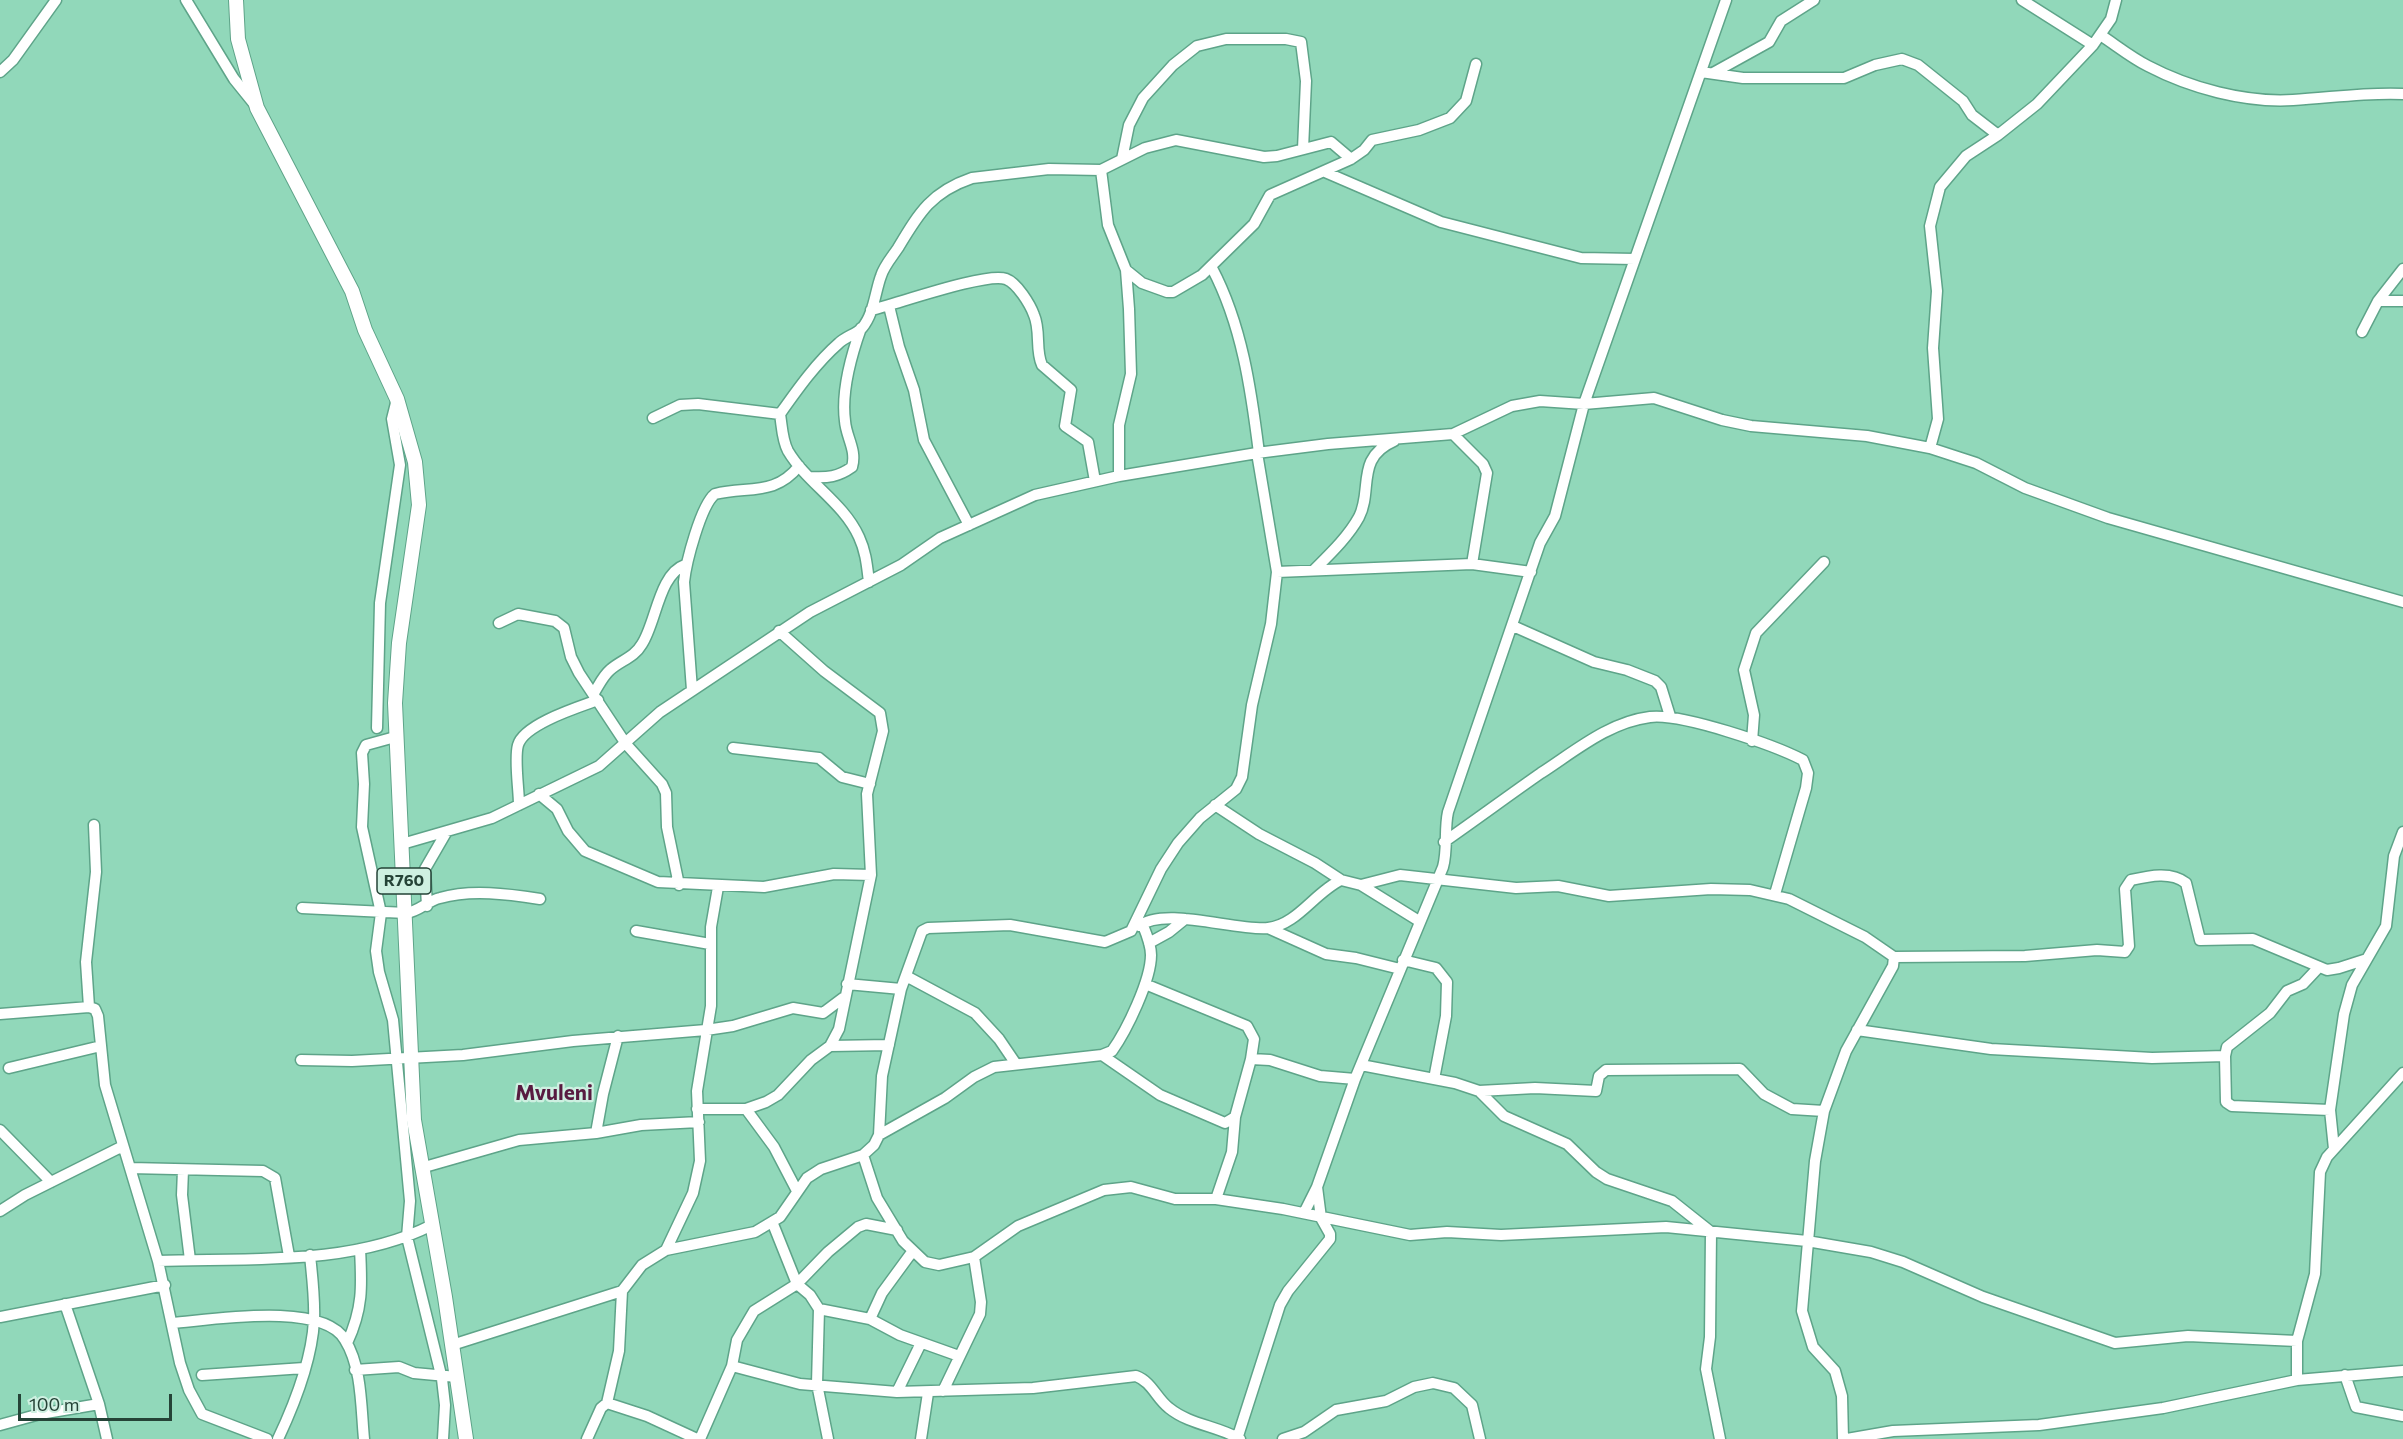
<!DOCTYPE html>
<html>
<head>
<meta charset="utf-8">
<style>
  body { margin:0 }
  #map { position:relative; width:2403px; height:1439px; overflow:hidden; background:#91d8ba; font-family:Commissioner,sans-serif }
  canvas { display:block }
  .scale { position:absolute; left:18px; top:1394px; width:154px; height:27px; box-sizing:border-box; border:3px solid #254337; border-top:0; padding-left:8px; font-size:18px; line-height:21px; white-space:nowrap; color:#254337; -webkit-text-stroke:4px #cef0e1; paint-order:stroke }
</style>
</head>
<body>
<div id="map">
<canvas width="2403" height="1439"></canvas>
<div class="scale">100 m</div>
</div>
<script>
const g = document.querySelector('canvas').getContext('2d');
g.lineJoin = 'round';
function stroke(path, color, width, dash) {
  g.strokeStyle = color;
  g.lineWidth = width;
  g.lineCap = dash ? 'butt' : 'round';
  g.setLineDash(dash || []);
  g.stroke(path);
}
function label(font, color, halo, rows, align = 'center') {
  g.font = font + ' Commissioner,sans-serif';
  g.lineWidth = 4.5;
  g.setLineDash([]);
  g.textBaseline = 'middle';
  g.strokeStyle = halo;
  g.fillStyle = color;
  for (const [text, x, y, turn = 0] of rows) {
    g.save();
    g.translate(x, y);
    g.rotate((+turn || 0) * Math.PI / 180);
    g.textAlign = isNaN(turn) ? turn : align;
    if (halo) g.strokeText(text, 0, 0);
    g.fillText(text, 0, 0);
    g.restore();
  }
}
const minor = new Path2D(`
  M186,0L234,79L255,105
  M2022,0L2093,45
  M2102,36C2117,46 2132,58 2148,66C2190,88 2245,103 2293,100C2330,98 2366,92 2403,94
  M0,72L13,60L56,0
  M1701,72L1743,78H1844L1875,65L1902,59L1918,65L1963,101L1972,115L1998,135
  M1713,73L1769,42L1781,21L1814,0
  M1122,159L1129,125L1143,98L1173,65L1197,46L1226,39H1286L1301,42L1306,81L1303,149
  M1101,170L1108,225L1126,270L1129,309L1131,374L1119,425V476
  M1325,172L1441,222L1581,258L1635,259
  M1212,268C1242,325 1251,389 1259,453
  M1126,270L1142,283L1167,292H1173L1202,275L1254,224L1270,195L1351,159L1364,150L1372,140L1419,130L1450,118L1466,101L1476,64
  M2378,301H2403
  M889,306L899,347L914,390L924,440L969,525
  M871,310C897,304 986,272 1006,279C1017,283 1030,304 1034,315C1041,331 1035,350 1042,365L1071,390L1065,426L1088,442L1095,481
  M2362,332L2378,301L2403,269
  M780,414C782,426 782,440 788,451C807,483 843,502 859,537C866,552 867,566 869,582
  M653,418L680,405L698,404L780,414C797,390 816,363 839,343C845,337 856,334 862,328C874,314 875,292 881,276C884,266 892,257 898,248C919,213 931,192 972,178L1049,169L1101,170L1145,148L1176,140L1264,157L1277,156L1331,142L1351,159
  M1453,434L1483,464L1487,473L1472,564
  M1930,448L1938,419L1933,348L1937,291L1930,226L1940,187L1966,156L1998,135L2037,104L2093,45L2111,19L2116,0
  M810,477C828,478 838,477 852,467C857,450 846,437 845,421C841,391 851,356 861,328
  M1314,570C1330,554 1348,537 1359,517C1373,490 1355,458 1394,441
  M1277,572L1472,564L1531,572
  M499,623L518,614L555,621L564,628L571,657L579,673L626,744L662,784L666,793L667,827L679,885
  M1513,626L1594,662L1627,670L1655,681L1661,687L1670,716
  M692,690L684,582C686,562 701,505 715,494C749,486 775,496 799,466
  M594,693C599,685 603,676 610,670C621,660 634,658 642,644C656,623 659,574 685,565
  M377,728L380,603L400,465L392,419L397,399
  M395,737L366,745L362,753L364,784L362,827L381,913L376,951L379,972L393,1020L410,1201L407,1237L442,1379L445,1405L443,1439
  M1752,741L1754,715L1744,670L1756,633L1824,562
  M733,748L819,758L842,777L870,784
  M539,794L557,809L568,831L585,851L658,882L764,887L834,874L871,875
  M519,805C519,789 514,759 518,745C524,724 579,707 598,700
  M1215,805L1259,834L1315,863L1341,880L1361,885L1400,875L1516,888L1558,886L1609,896L1711,889L1750,890L1789,899L1865,937L1894,957L1893,966L1846,1051L1824,1111L1815,1161L1802,1311L1813,1347L1835,1371L1842,1396L1843,1439
  M1444,842C1477,819 1508,796 1541,773C1575,751 1609,722 1650,717C1682,713 1774,745 1803,760L1808,773L1806,788L1775,894
  M402,844L492,818L599,766L660,712L810,612L901,565L940,538L1035,495L1119,476L1257,453L1328,444L1453,434L1512,406L1540,401L1584,404L1654,398L1722,420L1751,426L1867,436L1930,448L1976,463L2025,488L2108,518L2403,602
  M1361,885L1419,921
  M427,906L425,869L447,831
  M302,908L406,913C420,911 427,901 440,898C471,889 508,894 540,899
  M1139,926C1165,906 1235,931 1268,928C1297,925 1315,892 1341,880
  M1268,928L1326,954L1356,958L1400,969
  M636,931L710,944
  M1149,943L1169,932L1185,919
  M1894,957L2025,956L2097,950L2125,952L2129,946L2125,889L2131,880C2149,876 2171,871 2186,883L2200,940L2253,939L2327,970L2339,968L2367,959
  M1403,960L1436,968L1447,982L1446,1016L1434,1079
  M2319,967L2303,984L2287,991L2270,1013L2227,1047L2225,1056L2226,1102L2232,1106L2330,1110
  M906,976L975,1013L999,1039L1016,1064
  M847,984L901,989
  M1145,984L1247,1026L1254,1039L1251,1059
  M89,1007L86,962L96,872L94,825
  M0,1014L89,1007L95,1009L98,1016L105,1085L158,1261L180,1363L189,1390L202,1414L267,1439
  M1857,1030L1991,1049L2152,1058L2225,1056
  M830,1046L889,1045
  M1102,1055L1160,1095L1225,1123L1235,1117L1251,1059L1270,1060L1320,1076L1355,1079
  M301,1060L352,1061L463,1055L573,1041L706,1030L733,1026L793,1008L823,1013L843,998
  M1361,1065L1455,1083L1479,1091L1504,1116L1567,1144L1596,1172L1607,1179L1672,1201L1711,1232L1710,1337L1706,1369L1720,1439
  M9,1068L101,1046
  M1479,1091L1535,1088L1596,1091L1599,1076L1606,1070L1740,1069L1764,1094L1792,1109L1824,1111
  M697,1109H746L766,1102L778,1095L811,1060L830,1046L839,1029L871,875L867,794L883,731L880,713L824,671L779,631
  M746,1109L774,1147L797,1191
  M0,1130L51,1182
  M596,1133L603,1094L618,1036
  M879,1135L945,1098L974,1077L994,1067L1102,1055L1112,1051C1127,1030 1151,980 1151,955C1151,944 1146,933 1142,923
  M2334,1149L2330,1110L2344,1014L2352,985L2386,926L2394,856L2403,832
  M863,1155L877,1198L903,1241L925,1262L939,1265L974,1257L1018,1226L1104,1190L1131,1187L1175,1199H1216L1283,1209L1410,1235L1447,1232L1501,1235L1666,1227L1807,1241L1871,1252L1903,1262L1983,1297L2115,1343L2188,1336L2297,1341
  M130,1168L263,1171L275,1178L289,1256
  M421,1168L519,1140L596,1133L641,1125L699,1122
  M183,1170L182,1195L190,1260
  M1216,1199L1232,1152L1235,1117
  M0,1211L25,1195L123,1146
  M1304,1213L1317,1187L1355,1079L1443,867C1448,849 1444,830 1448,812L1540,543L1555,516L1584,404L1726,0
  M773,1224L797,1284L810,1295L819,1309L817,1384L828,1439
  M666,1250L693,1193L700,1161L697,1091L711,1006V927L718,887
  M158,1261C247,1258 352,1266 432,1225
  M65,1304L99,1404L107,1439
  M819,1309L870,1319L900,1335L959,1356
  M0,1317L165,1285
  M870,1319L882,1293L912,1252
  M172,1323C211,1320 323,1301 345,1340C362,1367 361,1408 364,1439
  M347,1343C363,1309 362,1286 360,1249
  M452,1345L622,1291L642,1265L666,1250L755,1232L780,1217L807,1178L821,1169L863,1155L874,1145L879,1135L882,1076L901,989L922,931L928,928L1010,925L1105,942L1131,931L1161,869L1178,843L1200,818L1236,789L1242,777L1252,705L1271,624L1277,572L1257,453
  M732,1366L800,1384L897,1392L1033,1388L1136,1376C1152,1382 1156,1398 1169,1408C1190,1425 1218,1426 1240,1439
  M355,1370L399,1367L414,1373L457,1377
  M202,1375L304,1368
  M2345,1375L2356,1407L2403,1416
  M2297,1380V1341L2315,1274L2320,1172L2327,1157L2403,1073
  M943,1391L980,1314L981,1302L974,1257
  M897,1392L921,1343
  M607,1403L619,1351L622,1291
  M0,1425L40,1414L99,1404
  M278,1439C295,1403 312,1360 314,1320C315,1298 312,1276 310,1255
  M587,1439L601,1408L607,1403L647,1416L697,1439
  M700,1439L732,1366L737,1340L754,1311L797,1284L828,1252L858,1227L866,1224L897,1230
  M921,1439L928,1393
  M1237,1439L1280,1305L1288,1291L1330,1239V1234L1321,1218L1317,1187
  M1283,1439L1304,1432L1336,1410L1386,1401L1414,1387L1433,1383L1454,1388L1472,1405L1480,1439
  M1847,1439L1893,1431L2039,1425L2163,1408L2297,1380L2403,1371`);
const major = new Path2D(`
  M236,0L238,39L257,108L352,291L365,330L397,399L415,462L419,505L399,643L395,703L414,1120L445,1297L466,1439`);
stroke(minor, '#5ea489', 13);
stroke(major, '#5ea489', 16);
stroke(minor, '#fff', 10);
stroke(major, '#fff', 14);
for (const [x, y, w] of [
  [404,881,54]
]) {
  const box = new Path2D();
  box.roundRect(x - w / 2, y - 13, w, 26, 4.5);
  g.fillStyle = '#cef0e1';
  g.fill(box);
  stroke(box, '#254337', 1.5);
}
label('bold 16px', '#254337', null, [
  ["R760",404,881]
]);
label('bold 21px', '#581b40', '#cef0e1', [
  ["Mvuleni",554,1093]
]);
</script>
</body>
</html>
